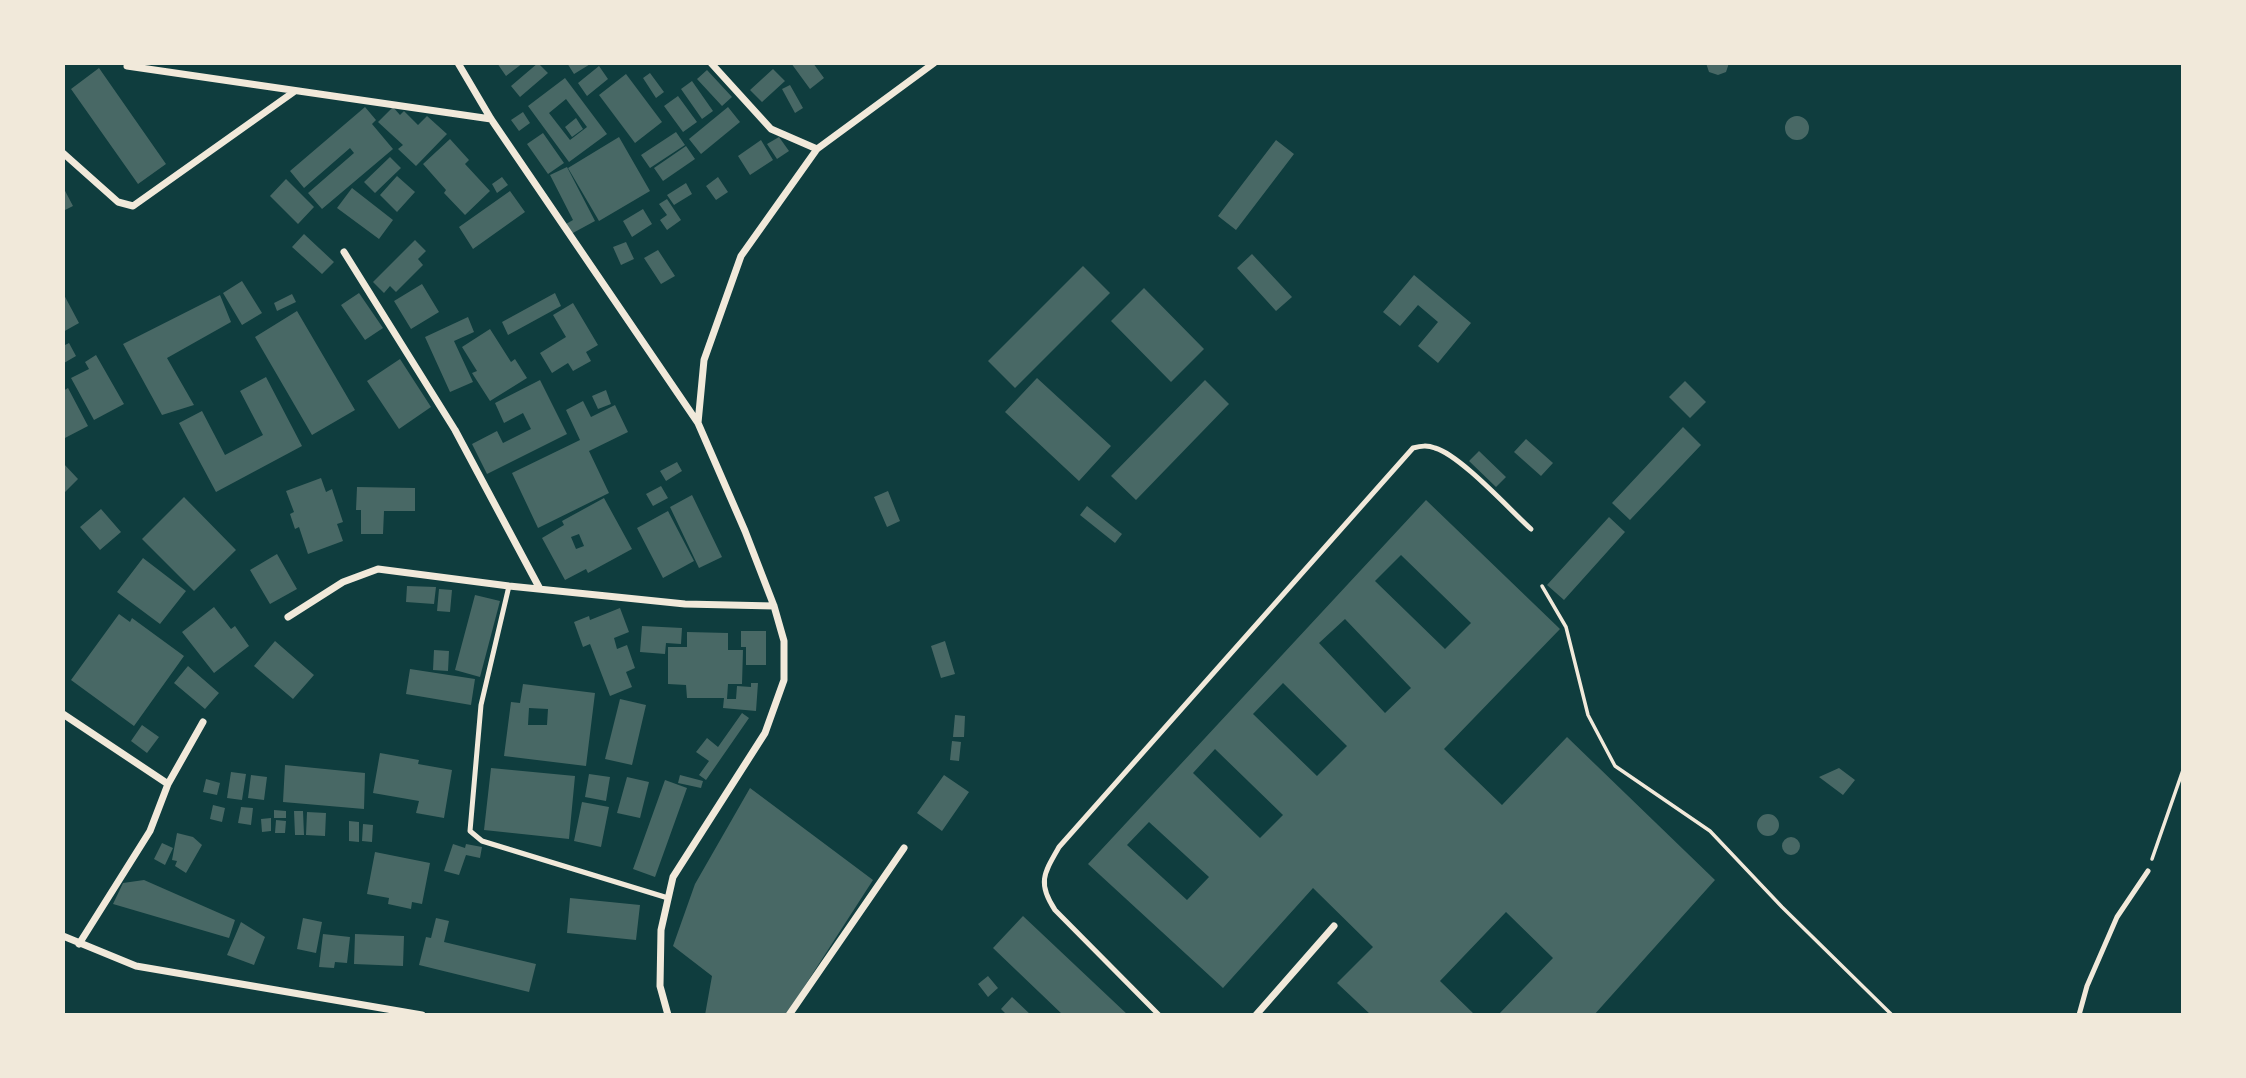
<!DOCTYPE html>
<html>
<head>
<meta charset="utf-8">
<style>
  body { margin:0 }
  #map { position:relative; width:2246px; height:1078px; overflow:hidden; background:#0f3d3e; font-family:Barlow,sans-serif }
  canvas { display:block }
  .frame { position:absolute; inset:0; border:65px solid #f1e9da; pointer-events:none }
</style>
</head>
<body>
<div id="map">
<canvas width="2246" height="1078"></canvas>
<div class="frame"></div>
</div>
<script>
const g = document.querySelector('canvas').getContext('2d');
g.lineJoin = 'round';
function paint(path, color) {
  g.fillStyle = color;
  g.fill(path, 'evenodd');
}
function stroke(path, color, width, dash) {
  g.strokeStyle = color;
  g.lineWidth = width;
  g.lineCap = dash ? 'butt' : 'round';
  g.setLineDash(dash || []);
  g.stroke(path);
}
paint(new Path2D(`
  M497,63H523L506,76Z
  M538,63L548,73L520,97L511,86Z
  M567,63H592L574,74Z
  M791,63H813L824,78L810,89Z
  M1706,63H1729L1726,72L1718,75L1709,72Z
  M599,66L608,79L587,96L578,83Z
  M99,68L166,164L138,184L71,89Z
  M773,69L785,81L762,102L750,90Z
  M707,70L732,97L722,106L697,79Z
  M650,73L664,92L656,98L643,78Z
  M626,74L662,122L635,143L599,95Z
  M565,78L607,134L569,162L528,106ZM566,99L587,127L570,140L549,113Z
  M692,81L713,111L702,119L681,89Z
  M790,85L803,108L795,113L782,89Z
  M678,96L697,122L683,132L664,106Z
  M365,107L376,120L372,124L393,149L322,209L308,193L354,153L350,148L304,188L290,171Z
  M393,107L400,115L404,111L418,125L427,116L447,134L416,166L398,149L403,145L378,122Z
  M728,107L740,122L701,154L689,139Z
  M523,112L530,123L519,131L511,120Z
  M1785 128a12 12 0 1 1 24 0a12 12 0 1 1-24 0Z
  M576,118L583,129L572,137L565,127Z
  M676,132L685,145L650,168L641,155Z
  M543,133L564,163L548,174L527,144Z
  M619,137L650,191L599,221L568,168Z
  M779,137L789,151L777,159L767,144Z
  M450,139L469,160L465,164L490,191L465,215L444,193L446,190L423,164Z
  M761,140L773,160L750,175L738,156Z
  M1276,140L1294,154L1236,230L1218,216Z
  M686,146L695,159L663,181L654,168Z
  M390,157L401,168L375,193L364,182Z
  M567,167L595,221L571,234L566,224L573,220L550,175Z
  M397,176L415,192L397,212L380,195Z
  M502,177L508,185L497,193L492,184Z
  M718,177L728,192L716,200L706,186Z
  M286,179L314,207L298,224L270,196Z
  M686,183L692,194L674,205L667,195Z
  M63,187L73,206L63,211Z
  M352,188L393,220L379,239L337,208Z
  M510,191L525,212L473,249L459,227Z
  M667,199L681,220L667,230L660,220L667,215L659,204Z
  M643,209L652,224L632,237L623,221Z
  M304,234L334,262L322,274L292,247Z
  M415,240L426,251L418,259L423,265L396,292L390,286L384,293L373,282Z
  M626,242L634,259L621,265L613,247Z
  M658,250L675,276L661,284L644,258Z
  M1252,254L1292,297L1276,311L1237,268Z
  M1083,266L1110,293L1015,388L988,361Z
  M1414,275L1471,323L1438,363L1418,346L1438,322L1418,305L1400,326L1383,312Z
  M242,281L262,313L242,325L223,293Z
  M422,284L439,312L411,329L394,301Z
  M1144,288L1204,349L1171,382L1111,321Z
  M63,293L79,323L63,332Z
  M359,293L383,328L365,340L341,305Z
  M555,293L561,306L508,335L502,322Z
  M292,294L296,302L277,311L274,303Z
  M220,295L231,322L167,358L194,405L162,415L123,344Z
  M573,303L598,345L586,352L591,361L573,371L568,363L552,373L540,353L566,337L553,315Z
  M297,311L355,410L312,435L255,337Z
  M468,317L474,332L454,341L473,382L450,392L425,337Z
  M490,329L511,362L515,359L527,378L490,401L472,373L477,371L462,347Z
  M69,343L76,356L64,363L63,346Z
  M96,355L124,404L94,420L71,378L89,369L85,362Z
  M400,359L431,407L399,429L367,381Z
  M266,377L302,446L216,492L179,423L202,411L225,455L263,435L240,391Z
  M1037,378L1111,446L1079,481L1005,412Z
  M540,380L567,434L487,474L472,444L497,431L503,443L531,429L523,413L504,423L495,403Z
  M1205,380L1229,404L1136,500L1111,476Z
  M1685,381L1706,402L1690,418L1669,397Z
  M68,388L88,426L63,439V391Z
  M606,390L611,404L598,409L592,396Z
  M583,401L591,417L615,405L628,432L589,451L609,493L538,528L512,473L580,440L566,410Z
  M1683,427L1701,445L1630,520L1612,503Z
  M1526,439L1553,463L1541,476L1514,452Z
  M1479,451L1506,477L1496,487L1469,461Z
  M677,462L682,471L666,481L660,471Z
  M63,463L78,479L63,494Z
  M321,478L326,492L332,489L343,522L337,524L343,541L308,554L299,527L295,529L290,514L294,512L286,491Z
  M661,486L668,498L653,506L646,494Z
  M357,487L415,488V511H384L383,534H361V510H356Z
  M888,491L900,521L887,527L874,497Z
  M692,495L722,557L699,568L670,507Z
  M184,497L236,550L194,591L142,539Z
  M604,498L632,549L588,573L586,569L565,580L542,538L564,525L562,521ZM579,534L584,546L576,549L571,537Z
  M1426,500L1560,629L1444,749L1502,805L1567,737L1715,880L1594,1015H1498L1553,958L1506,912L1440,981L1475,1015H1371L1337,983L1373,947L1313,888L1223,988L1088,864ZM1401,555L1471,623L1445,649L1375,581ZM1345,619L1411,688L1385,713L1319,643ZM1283,683L1347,746L1317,776L1253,714ZM1215,749L1283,815L1260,838L1193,773ZM1149,822L1209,877L1187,900L1127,845Z
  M1087,506L1122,534L1115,543L1080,515Z
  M101,509L121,532L100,550L80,527Z
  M668,511L694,561L663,578L637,528Z
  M1609,517L1625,532L1564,600L1547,585Z
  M277,554L297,589L270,604L250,570Z
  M143,558L186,591L160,624L117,592Z
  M407,586L436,587L434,604L406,602Z
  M439,589L452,590L450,612L437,611Z
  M475,595L500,601L480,677L455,670Z
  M214,607L231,629L235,626L249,646L214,673L182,632Z
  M620,608L629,632L614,638L617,649L627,645L635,668L626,672L632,687L610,696L590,644L583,647L574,622L589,616L590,620Z
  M119,614L130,622L132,618L184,656L134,726L71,680Z
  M642,626L682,628L681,644L666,643L665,654L640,652Z
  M741,631H766V665H746V647H741Z
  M687,632L728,633V650H743L742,684H728L727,699H736L737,686L751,687V683H758L756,711L723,708L724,698H687L686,685L668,684V647H687Z
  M275,641L314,675L293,699L254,666Z
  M945,641L955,674L941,678L931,646Z
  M434,650L449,651L448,671L433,670Z
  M188,666L219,693L205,709L174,683Z
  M410,669L475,679L471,705L406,694Z
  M523,684L595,693L586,766L504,756L511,702L520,703ZM529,708L548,709L547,725H528Z
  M620,699L646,705L632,765L605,759Z
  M742,713L749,718L706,780L699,775L709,761L696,752L707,738L718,747Z
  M955,715L965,716L964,737H953Z
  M142,725L159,737L147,753L131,741Z
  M952,741L961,742L959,761L950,760Z
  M380,753L419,760L418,764L452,770L444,818L416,813L419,801L373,793Z
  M285,765L365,773L364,809L283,802Z
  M491,768L575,776L569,839L484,830Z
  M1839,768L1855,780L1843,795L1819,777Z
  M231,772L246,774L242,800L227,798Z
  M589,774L610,777L606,801L585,797Z
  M251,775L267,777L264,800L248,798Z
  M680,775L703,781L701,788L678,783Z
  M944,775L969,792L942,831L917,813Z
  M627,777L649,782L640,818L617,813Z
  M206,779L220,783L217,795L203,792Z
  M665,780L687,788L655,877L633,869Z
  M750,788L873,880L786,1015H705L712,976L673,946L695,884Z
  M582,802L609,807L601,847L574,841Z
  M213,805L225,808L222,822L210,819Z
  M241,807L253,808L251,825L238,823Z
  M274,810L286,811V818H274Z
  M294,811H303L304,835H295Z
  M307,812L326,813L325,836L306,835Z
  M1757 825a11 11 0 1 1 22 0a11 11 0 1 1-22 0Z
  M271,818V831L262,832L261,819Z
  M276,820L286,821L285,833H275Z
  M349,821L359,822V842L349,841Z
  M363,824L373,825L372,842L362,841Z
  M177,833L193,837L202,845L186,873L175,866L177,861L172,860Z
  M1782 846a9 9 0 1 1 18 0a9 9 0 1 1-18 0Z
  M162,843L173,848L165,865L154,859Z
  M453,844L465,848L466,844L482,847L480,858L466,855L459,875L444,871Z
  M375,852L430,863L422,904L412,902L411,909L388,904L389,898L367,894Z
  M144,880L235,920L229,938L113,904L123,883Z
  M570,898L640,905L636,940L567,933Z
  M1023,916L1128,1015H1063L993,948Z
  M303,918L322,922L316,953L297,949Z
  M436,918L449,921L444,942L536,964L529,992L419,965L426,937L431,938Z
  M241,922L265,937L254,965L227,955Z
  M323,934L350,937L347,963L335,962L334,968L319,967Z
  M355,934L404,936L403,966L354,964Z
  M988,976L998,988L988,997L978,984Z
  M1012,997L1031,1015H1007L1001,1009Z`), '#486865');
stroke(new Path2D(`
  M1542,586L1566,627L1588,715L1615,766L1710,831L1782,907L1892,1015
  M2152,859L2183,770`), '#f1e9da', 3.5);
stroke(new Path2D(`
  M509,586L481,705L470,831L482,841L668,898
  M1159,1015L1055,910C1037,883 1044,873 1059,847L1413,448C1421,446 1427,445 1435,448C1460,455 1509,509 1531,529
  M2079,1015L2087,986L2117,917L2148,871`), '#f1e9da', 5);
stroke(new Path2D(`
  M458,63L491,119L698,423
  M711,63L771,129L817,149
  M127,66L491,119
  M63,153L118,202L133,206L295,91
  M344,252L455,430L540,589
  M288,617L343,582L378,569L509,586L685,604L774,606
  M63,714L168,784
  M63,936L136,966L422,1015
  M79,944L150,831L168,784L203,722
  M668,1015L660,986L661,930L673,877L765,733L784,680V641L774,606L745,531L698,423L704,360L741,256L817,149L934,63
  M789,1015L904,848
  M1256,1015L1334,926`), '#f1e9da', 7);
</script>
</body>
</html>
